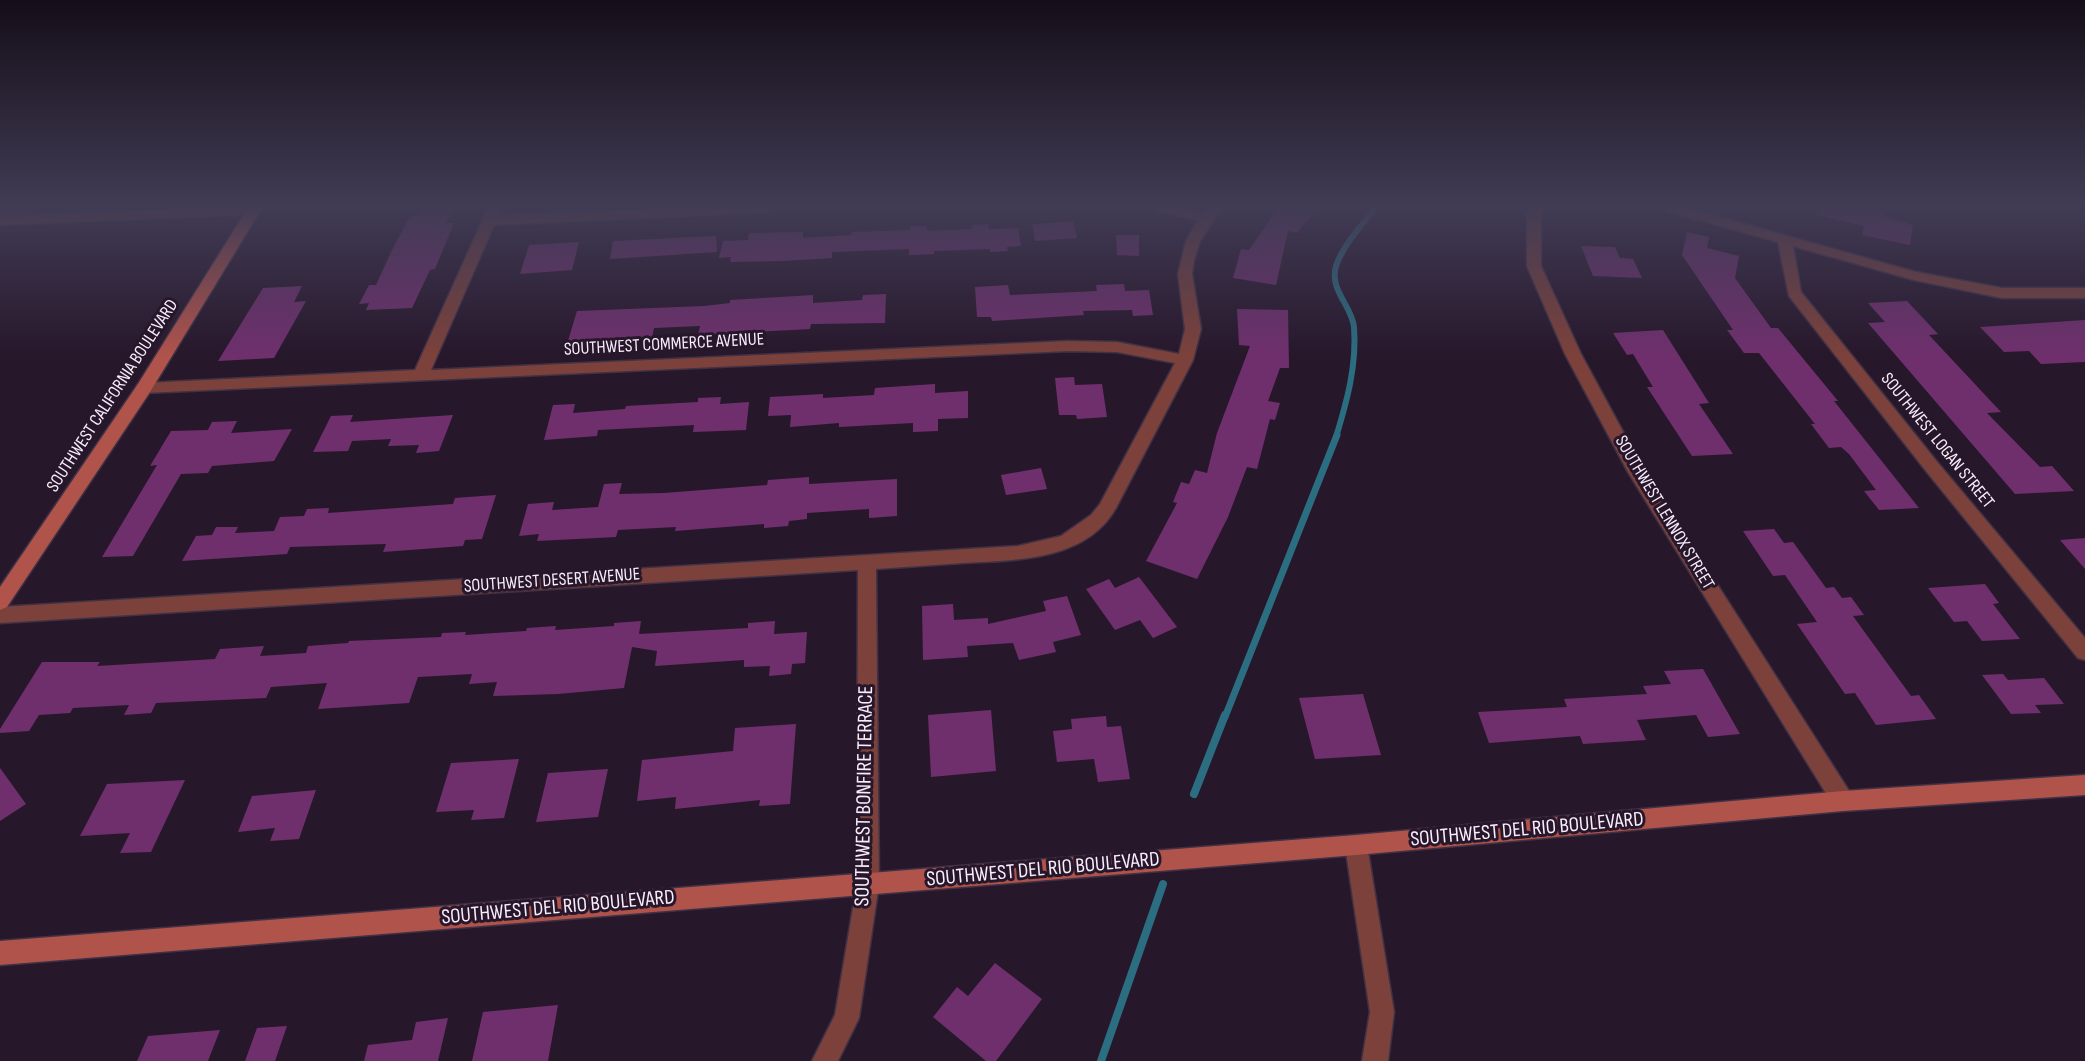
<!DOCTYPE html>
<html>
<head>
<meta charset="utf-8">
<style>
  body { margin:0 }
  canvas { display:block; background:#27172b }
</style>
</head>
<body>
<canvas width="2085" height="1061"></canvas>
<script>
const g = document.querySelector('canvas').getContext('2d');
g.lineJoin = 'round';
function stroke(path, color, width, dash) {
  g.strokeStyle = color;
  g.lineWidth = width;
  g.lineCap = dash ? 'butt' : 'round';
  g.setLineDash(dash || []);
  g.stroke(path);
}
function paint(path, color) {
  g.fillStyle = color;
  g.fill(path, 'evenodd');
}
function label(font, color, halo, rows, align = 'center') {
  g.font = font + ' "Sofia Sans Condensed",sans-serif';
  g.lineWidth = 6;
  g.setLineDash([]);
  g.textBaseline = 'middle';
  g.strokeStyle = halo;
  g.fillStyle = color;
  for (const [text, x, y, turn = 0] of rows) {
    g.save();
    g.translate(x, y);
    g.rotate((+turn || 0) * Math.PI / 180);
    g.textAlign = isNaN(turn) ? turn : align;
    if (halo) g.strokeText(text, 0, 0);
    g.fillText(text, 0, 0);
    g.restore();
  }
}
stroke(new Path2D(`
  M1336,437C1347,401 1357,365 1354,327C1352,306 1329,290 1336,266C1343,245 1362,225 1375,208`), '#2b6d81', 6);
stroke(new Path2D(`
  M1225,717L1337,435`), '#2b6d81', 7);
stroke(new Path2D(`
  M1194,794L1225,715
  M1101,1061L1163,884`), '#2b6d81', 8);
paint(new Path2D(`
  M422,208H453L446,223H454L435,269L430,270L412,308L366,310L369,303L359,304L369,285H376L392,250L410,216H418Z
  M1278,208H1316L1297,233L1288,231L1276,285L1233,278L1241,249L1249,250Z
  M1817,208H1871L1886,212L1885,217L1913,225L1910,245L1862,235L1864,226L1816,215Z
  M1073,221L1077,238L1035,241L1032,224Z
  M988,224L989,229L1018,228L1021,246L1007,247L1008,251L990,252V249L934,251V254L909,255V249L832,252V258L783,261L730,262L731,257L719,258L723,241L748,240L749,233L803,232V238L851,235L852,232L910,230V226H927V231L972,229L971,225Z
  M1687,232L1709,237L1707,248L1739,256L1735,278L1771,328H1778L1838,401H1834L1919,508L1879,510L1864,491L1876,490L1849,454L1841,447L1829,448L1811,424H1815L1759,353H1744L1727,330H1733L1682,255Z
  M1116,235H1139V256L1117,255Z
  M716,236L717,252L610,259L613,241Z
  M579,242L572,270L520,274L529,245Z
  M1581,246L1615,247L1620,258L1633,259L1642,278L1593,276Z
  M1124,284L1125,291L1149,290L1153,315L1133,316L1132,310L1083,311L1084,315L992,321L991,317H977L975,287L1008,285L1010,295L1097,291L1096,285Z
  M302,286L294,302L306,301L274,358L218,361L263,288Z
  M886,294L885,323L811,324L810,329L698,335L700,326L654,328L652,338L568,341L577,311L704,306L730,303V300L813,295V303L862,300L863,295Z
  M1907,301L1938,334L1929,335L2001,412L1987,413L2040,467L2052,466L2074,491L2015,494L1868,323L1885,322L1868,303Z
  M1237,309L1288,310L1289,368H1280L1268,401L1280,403L1275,420L1270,419L1257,469L1247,467L1228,517L1197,579L1146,561L1177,503L1173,502L1181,482L1189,484L1195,470L1207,473L1217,433L1250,346L1239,345Z
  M2085,320V362L2041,364L2029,351L2004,352L1980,327Z
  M1663,330L1709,403L1699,404L1733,454L1692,456L1647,387H1653L1633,354L1627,355L1613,333Z
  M1074,377L1075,385L1102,384L1107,417L1077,419L1076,415H1059L1055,378Z
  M935,384V393L968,391V418L938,419V431L913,432V423L839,427V423L790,427L791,415L768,416L770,397L823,394V398L874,395L875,388Z
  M721,397L720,404L749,402L746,430L693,432L694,425L598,430L597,436L544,440L553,405L575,404L573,413L625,409L626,406L698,402V398Z
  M353,415L350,422L453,415L439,451L416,453L419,445L388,446L391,439L352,441L348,451L313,452L331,416Z
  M237,421L231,433L292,429L274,461L212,466L208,473L181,474L133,556L102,557L157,465L150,466L171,431L208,430L212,422Z
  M1041,468L1047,489L1006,495L1001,475Z
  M809,477V484L897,479V516L869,518V509L807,513V519L789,521L788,526L764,528V524L675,531L676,527L618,530L616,537L537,541L539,534L519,536L528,504L554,502L552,510L598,507L604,484L622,483L619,494L664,493L767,485L768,480Z
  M496,495L482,539L465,540L463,546L383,552L386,544L290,547L287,554L182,561L196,536L212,535L216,527H238L235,533L274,531L280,517L304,516L307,509L329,508L328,513L453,504L455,498Z
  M1774,529L1784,543L1793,542L1826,588L1834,587L1842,598L1851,597L1864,615L1853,616L1911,696L1919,695L1936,719L1876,725L1855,693L1845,694L1797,624L1817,622L1785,575L1773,576L1743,531Z
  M2085,538V569L2060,540Z
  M1139,577L1177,627L1153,638L1140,620L1115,630L1086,589L1109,579L1115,588Z
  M1985,584L1999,603L1993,604L2020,639L1982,641L1967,621L1954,622L1928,588Z
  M1067,596L1081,635L1053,642L1056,652L1019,660L1013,643L967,646L968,657L923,660L922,606L953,604L954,620L988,618V624L1046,611L1043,601Z
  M641,621L639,634L748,628V623L775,621L774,634L807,632L805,663L792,664L791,674L769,676L770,666L744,667V660L655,666L657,651L632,647L624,688L558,694L493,696L497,682L469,684L472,674L418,677L409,703L318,709L327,683L271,687L266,698L156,703L151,713L124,715L129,705L73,708L70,713L39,715L29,731L0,733V729L42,662H100L97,666L215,659L220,649L264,646L260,656L306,653L308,646L348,643L349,641L441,637L442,633L466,632L465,635L526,631L527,628L556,626L555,630L614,626V623Z
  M1703,669L1740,734L1708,737L1696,715L1637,720L1646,740L1583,744L1580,736L1489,743L1478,712L1567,707L1564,699L1647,694L1643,686L1671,684L1664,671Z
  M2003,674L2008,680L2044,678L2064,704L2035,705L2041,713L2011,714L1982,675Z
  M1363,694L1381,755L1315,759L1299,698Z
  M991,710L996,771L931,777L928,715Z
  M1106,716L1107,727L1121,726L1130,779L1098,782L1094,759L1057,762L1053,731L1072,729L1071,719Z
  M796,724L790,804L759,806L760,800L675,809L676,797L637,801L642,760L733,751L735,728Z
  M519,759L504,818L471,820L474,810L436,812L451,763Z
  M0,768L26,804L0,821Z
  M608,769L598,817L536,822L548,773Z
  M185,780L151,852L120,853L130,833L80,836L107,784Z
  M316,790L299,839L270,841L275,828L238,832L252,796Z
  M995,963L1042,999L996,1061H986L933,1017L957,987L968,996Z
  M558,1005L548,1061H472L483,1012Z
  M448,1018L438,1061H364L368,1045L412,1040L416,1022Z
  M287,1026L275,1061H245L257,1028Z
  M220,1030L208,1061H137L148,1036Z`), '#6f2f6d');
const street = new Path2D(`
  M206,208H258L260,210L253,214L0,225V217Z
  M488,208H502L498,216L680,208H773L766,212L494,225L431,370L1068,341L1117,342L1179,354L1185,329L1178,274L1186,241L1198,220L1159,211L1157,208H1181L1203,213L1208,208H1222L1200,241L1194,260L1192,274L1201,329L1193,360L1116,508C1086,561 1016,560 963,563C934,565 905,567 876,569L879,884L859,1018L838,1061H812L835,1015L857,884L858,570L0,623V607L1018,546L1061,536L1091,515L1100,504L1175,363L1117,352L1068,351L144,393L138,392L136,388L138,384L144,383L415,370Z
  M1530,208H1544L1541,213V266L1581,354L1641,465L1851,794L1854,801L1851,808L1843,811L1835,808L1628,472L1565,354L1527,266V213Z
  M1665,208H1687L1916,272L2002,288H2085V298H2002L1914,280L1793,246L1801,292L1938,463L2085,638V660L2078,658L1926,471L1789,296L1778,242L1667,211Z
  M1356,835L1364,838L1367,845L1394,1012L1388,1061H1362L1370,1012L1345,845L1348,838Z`);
const secondary = new Path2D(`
  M248,208H262L150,392L7,607L0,610V587L138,384Z
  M2085,775V795L1843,811L1356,855L0,965V941L1356,835L1843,791Z`);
stroke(street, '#403144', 3);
stroke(secondary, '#403144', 3);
paint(street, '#7c413b');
paint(secondary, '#b0534b');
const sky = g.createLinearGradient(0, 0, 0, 356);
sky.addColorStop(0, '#150d18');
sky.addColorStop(0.58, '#413c55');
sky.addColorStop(1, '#413c5500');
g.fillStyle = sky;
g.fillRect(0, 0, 2085, 356);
label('18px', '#f9edfb', '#27172b', [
  ["SOUTHWEST COMMERCE AVENUE",664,345,-3],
  ["SOUTHWEST CALIFORNIA BOULEVARD",113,396,-57],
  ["SOUTHWEST LOGAN STREET",1937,441,51],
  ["SOUTHWEST LENNOX STREET",1664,513,59],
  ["SOUTHWEST DESERT AVENUE",552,581,-4]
]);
label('21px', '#f9edfb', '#27172b', [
  ["SOUTHWEST BONFIRE TERRACE",865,796,-89],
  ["SOUTHWEST DEL RIO BOULEVARD",1527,830,-5],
  ["SOUTHWEST DEL RIO BOULEVARD",1043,870,-5],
  ["SOUTHWEST DEL RIO BOULEVARD",558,908,-5]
]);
</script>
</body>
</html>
